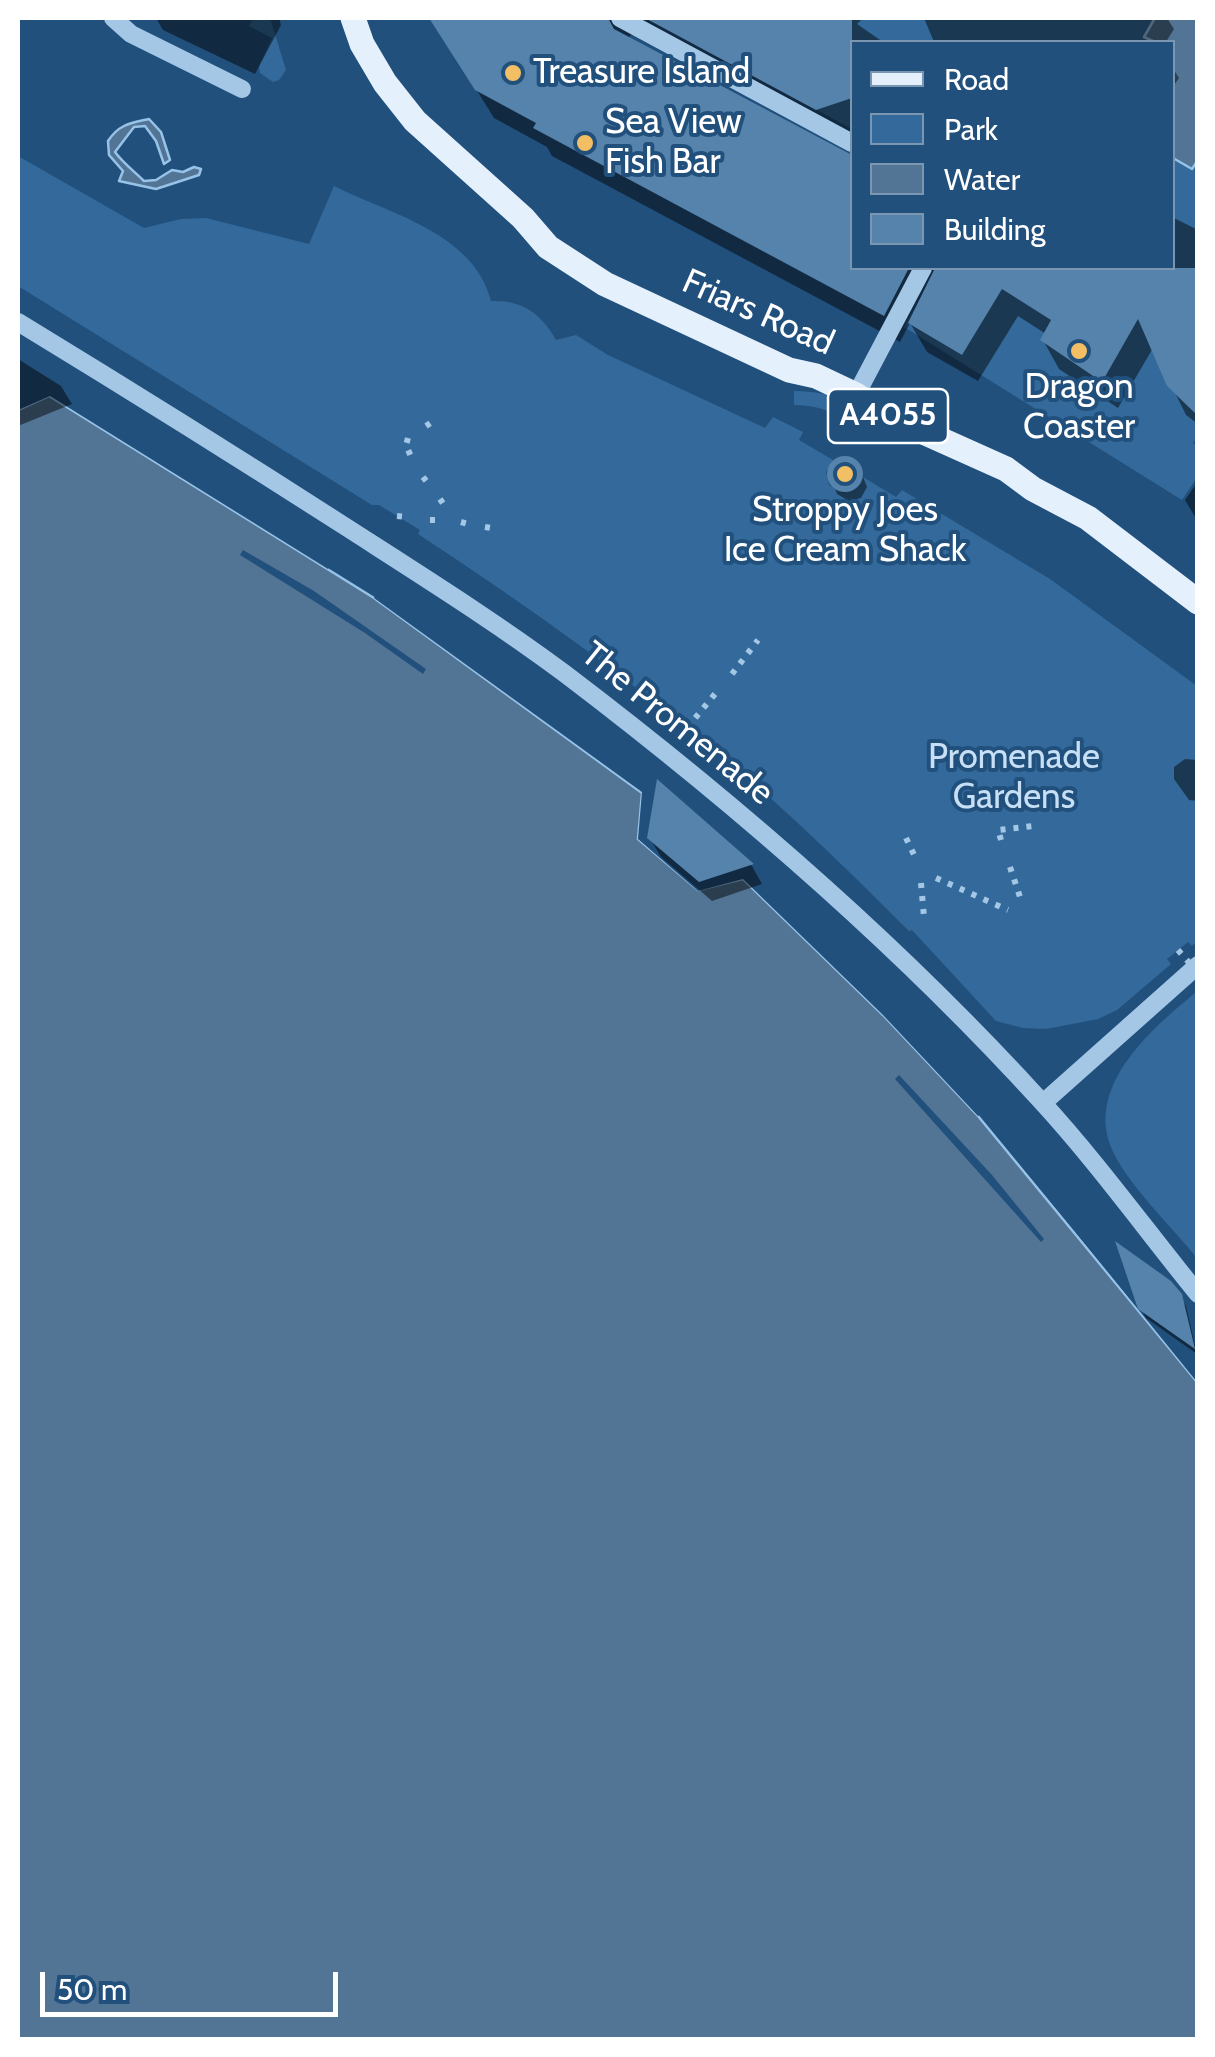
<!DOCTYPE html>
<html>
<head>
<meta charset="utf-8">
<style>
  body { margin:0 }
  #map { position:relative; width:1215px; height:2057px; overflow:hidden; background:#21507d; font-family:Cabin,sans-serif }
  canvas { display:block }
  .frame { position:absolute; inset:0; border:20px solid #fff; pointer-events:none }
  .legend { position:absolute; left:850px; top:40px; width:325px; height:230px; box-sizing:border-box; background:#21507d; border:2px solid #7a96b1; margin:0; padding:12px 18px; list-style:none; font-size:30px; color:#fff }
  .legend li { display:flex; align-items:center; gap:20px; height:50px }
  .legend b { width:50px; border:2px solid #7a96b1 }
  .scale { position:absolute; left:40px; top:1972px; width:298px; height:45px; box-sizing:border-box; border:5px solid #fff; border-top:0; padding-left:12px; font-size:30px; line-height:35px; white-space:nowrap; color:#fff; -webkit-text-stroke:8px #21507d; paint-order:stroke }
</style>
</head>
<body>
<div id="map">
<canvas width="1215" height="2057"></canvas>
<div class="frame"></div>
<ul class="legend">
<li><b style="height:12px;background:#e5f0fd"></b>Road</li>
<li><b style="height:28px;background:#336a9b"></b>Park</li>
<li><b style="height:28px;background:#527596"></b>Water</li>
<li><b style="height:28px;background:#5583ac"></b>Building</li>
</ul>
<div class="scale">50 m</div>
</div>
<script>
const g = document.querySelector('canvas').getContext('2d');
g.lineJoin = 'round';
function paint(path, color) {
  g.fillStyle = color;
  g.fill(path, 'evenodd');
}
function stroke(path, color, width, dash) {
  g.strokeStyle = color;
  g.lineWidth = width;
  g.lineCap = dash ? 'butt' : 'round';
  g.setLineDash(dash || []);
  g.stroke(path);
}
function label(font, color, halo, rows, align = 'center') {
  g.font = font + ' Cabin,sans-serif';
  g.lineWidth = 8;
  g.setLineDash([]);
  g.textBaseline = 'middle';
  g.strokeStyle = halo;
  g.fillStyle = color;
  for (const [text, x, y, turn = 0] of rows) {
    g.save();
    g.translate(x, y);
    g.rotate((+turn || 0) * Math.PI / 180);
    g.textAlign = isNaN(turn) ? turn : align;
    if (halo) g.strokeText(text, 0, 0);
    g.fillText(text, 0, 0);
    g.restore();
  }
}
paint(new Path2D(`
  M253,18H270L286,70L279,80L273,82L260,73L259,66L272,38L249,26Z
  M648,18H1197L1198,436L1193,443L1197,447L1198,476L1182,500L904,327L928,284L956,274L960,268H1172V42H852V129Z
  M18,156L144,228L181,219L206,218L309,244L334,186C390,214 474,233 491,301C522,300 541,313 556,340L576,335L608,355L765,428L773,417L803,432L799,440L833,460L826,472L829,485L842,493L856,489L863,477L896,497L902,490L1050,579L1197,686V941L1192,946L1188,942L1167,959L1171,964L1117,1010L1098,1019L1046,1029L1023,1028L996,1021L912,930L909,931C857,879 804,827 749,779C645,690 533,609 418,534L420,530L379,505H372L18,286Z
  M794,391C834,392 847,399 870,432L859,439C839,414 827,406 794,405Z
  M1195,993L1198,996L1197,1258C1173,1228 1124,1181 1111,1147C1086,1084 1154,1027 1195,993Z`), '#336a9b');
const water = new Path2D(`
  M1155,18H1197L1198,160L1192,169L1173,158L1172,42H1155L1144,37Z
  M149,119L161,132L170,160L164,164L156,141L145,126L134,127L115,152C123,163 135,172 144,181L156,180L172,170L183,172L194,167L201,169L199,175L156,189L119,181L123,171L109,155L108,141C119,124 131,123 149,119Z
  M49,396L374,598L642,793L638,839L698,890L743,879L883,1015L978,1116L1197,1382V2039H18V410Z`);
paint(water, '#527596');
stroke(water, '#97c3e8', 2.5);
paint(new Path2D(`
  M48,391L52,392L331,565L328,569L50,396L18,410V404Z
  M243,550L314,591L426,669L423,674L365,633L240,555Z
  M377,594L646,789L643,837L699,885L746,875L887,1012L982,1113L978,1116L883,1015L743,879L698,891L638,839L642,792L374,598Z
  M899,1075L992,1175L1044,1239L1041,1242L895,1079Z
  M1017,1152L1198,1375L1197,1382L1013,1155Z`), '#21507d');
paint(new Path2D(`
  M156,18H279L281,25L255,74L163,30Z
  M432,18H863L857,24L883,42H852V147L644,35H631L627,39L845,156L852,157V268H1172V217L1198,230V424L1186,415L1153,348L1118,408L1059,369L1043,340L1046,334L1018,316L978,381L927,352L910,323L900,342L552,156L547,147L494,118Z
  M924,18H1167L1174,29L1166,42H934Z
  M1172,67L1179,78L1172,88Z
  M18,359L61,386L72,404L18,426Z
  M847,457L858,464L867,487L861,498L849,501L837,494L829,472L835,460Z
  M1198,481V522L1185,500Z
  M1185,759L1198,760V801L1189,800L1174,779V767Z
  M659,784L752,866L762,884L712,901L661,857L649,837Z
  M1180,1295L1186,1306L1197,1354L1146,1318L1140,1308Z`), '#0007');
paint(new Path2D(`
  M429,18H608L614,29L852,155V268H909L884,316L533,128L536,123L475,90Z
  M645,18H852V98L816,110Z
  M935,268H1198V416L1167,386L1138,319L1102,382L1040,340L1051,320L1002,289L962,355L908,323Z
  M827 474a18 18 0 1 1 36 0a18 18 0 1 1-36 0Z
  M657,779L754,864L699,882L647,838Z
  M1115,1241L1171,1281L1182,1294L1195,1349L1138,1309Z`), '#5583ac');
stroke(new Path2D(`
  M426,426L432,422
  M408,438L406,445L412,459
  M423,477L427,482
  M440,499L444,505
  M397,516L407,517
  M430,520H437
  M461,522L468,524
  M485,527L491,528
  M732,674L758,640
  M687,728L719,689
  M906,838L917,861
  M1001,840L998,830L1034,826
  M1010,867L1020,897
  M936,878L1008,910
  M921,883L924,917`), '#a4c7e6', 6, [5, 8]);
stroke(new Path2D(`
  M113,18L131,34L242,89
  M620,18L852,143
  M18,322C128,389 237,457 346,527C419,574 494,621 564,673C734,802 897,943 1041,1101C1097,1162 1146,1230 1198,1294
  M856,395L923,268
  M1043,1103L1198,965`), '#a4c7e6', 18);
stroke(new Path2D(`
  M353,18L362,44L385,83L415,121L523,218L548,247L605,284L789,370L816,376L856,395L890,417L1006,469L1033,489L1088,518L1198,602`), '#e5f0fd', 25);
stroke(new Path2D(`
  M1178,950L1198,973`), '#a4c7e6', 6, [5, 8]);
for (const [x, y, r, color] of [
  [513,73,10,"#f3bf65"],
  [585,143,10,"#f3bf65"],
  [1079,351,10,"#f3bf65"],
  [845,474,10,"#f3bf65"]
]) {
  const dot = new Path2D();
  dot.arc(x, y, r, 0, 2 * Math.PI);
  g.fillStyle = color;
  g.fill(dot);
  stroke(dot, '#21507d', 4);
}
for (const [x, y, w] of [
  [888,416,120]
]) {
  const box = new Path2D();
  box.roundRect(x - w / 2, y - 27, w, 54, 8);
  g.fillStyle = '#21507d';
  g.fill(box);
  stroke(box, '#fff', 2.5);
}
label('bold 32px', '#fff', null, [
  ["A4055",888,416]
]);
label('35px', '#fff', '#21507d', [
  ["Treasure Island",533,73],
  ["Sea View",605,123],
  ["Fish Bar",605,163],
  ["Dragon",1079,388,"center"],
  ["Coaster",1079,428,"center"],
  ["Stroppy Joes",845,511,"center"],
  ["Ice Cream Shack",845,551,"center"]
], 'left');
label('35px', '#fff', '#21507d', [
  ["Friars Road",758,313,24],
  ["The Promenade",677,724,39]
]);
label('35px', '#c7e0f5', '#21507d', [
  ["Promenade",1014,758],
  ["Gardens",1014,798]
]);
</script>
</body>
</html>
